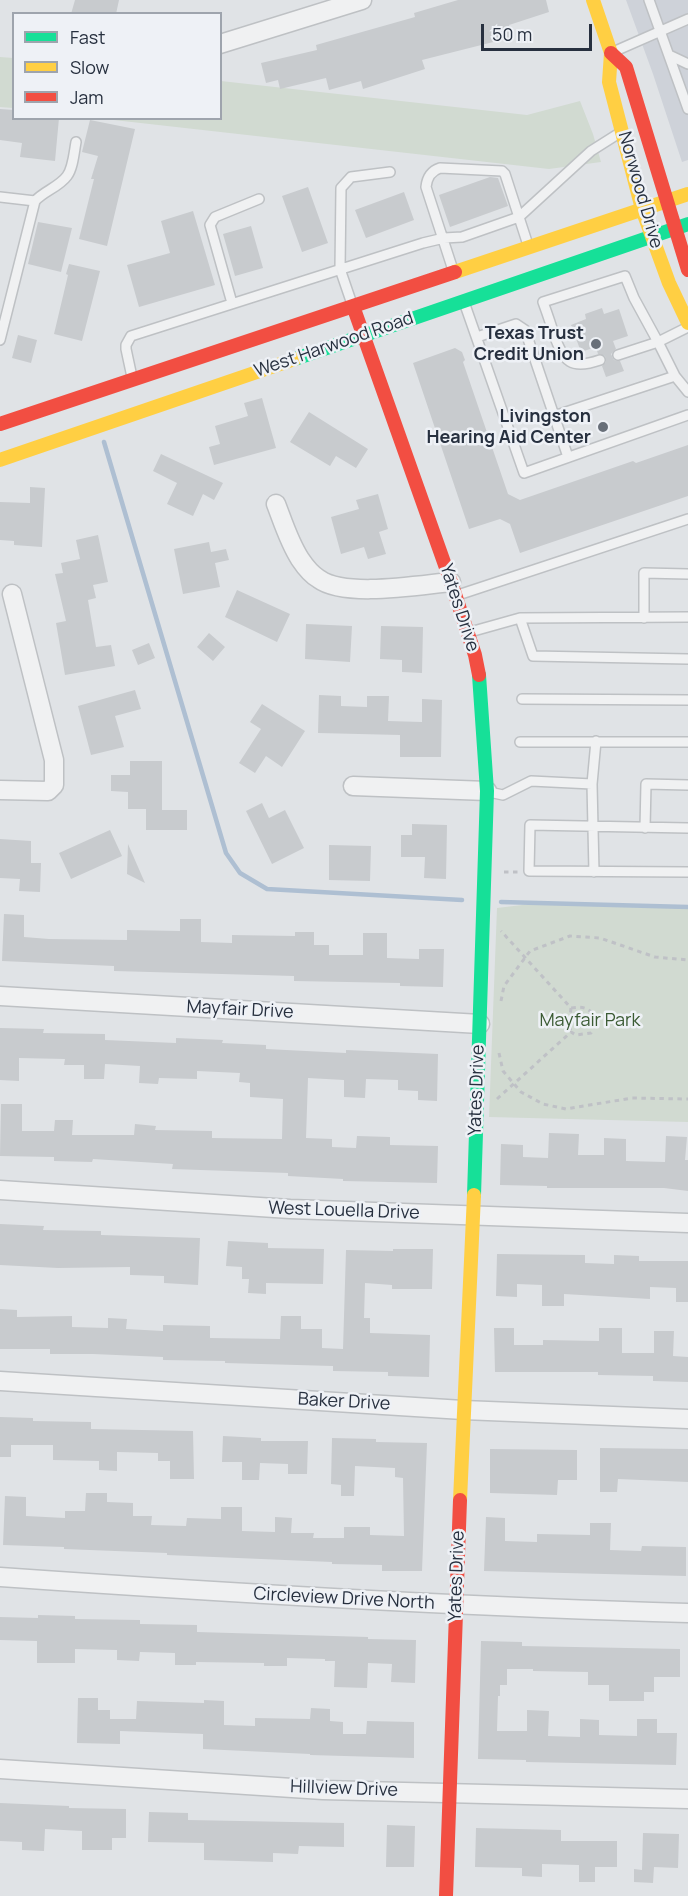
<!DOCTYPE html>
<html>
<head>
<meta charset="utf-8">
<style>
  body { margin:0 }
  #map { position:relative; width:688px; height:1896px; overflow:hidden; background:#e0e3e6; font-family:Manrope,sans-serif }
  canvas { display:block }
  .legend { position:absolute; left:12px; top:12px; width:210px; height:108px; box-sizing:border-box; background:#eef1f6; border:2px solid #9ea4ad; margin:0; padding:8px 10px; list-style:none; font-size:18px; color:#27303f }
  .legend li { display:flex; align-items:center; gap:12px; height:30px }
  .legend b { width:30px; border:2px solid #9ea4ad }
  .scale { position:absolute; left:481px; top:24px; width:111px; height:27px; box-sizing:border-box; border:3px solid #27303f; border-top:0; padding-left:8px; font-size:18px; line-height:21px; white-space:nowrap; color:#27303f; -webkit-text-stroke:4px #eef1f6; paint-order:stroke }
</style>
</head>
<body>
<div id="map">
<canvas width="688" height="1896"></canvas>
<ul class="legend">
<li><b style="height:8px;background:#16e098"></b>Fast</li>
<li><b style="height:8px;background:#ffcf43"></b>Slow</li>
<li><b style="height:8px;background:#f24e42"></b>Jam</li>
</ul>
<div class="scale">50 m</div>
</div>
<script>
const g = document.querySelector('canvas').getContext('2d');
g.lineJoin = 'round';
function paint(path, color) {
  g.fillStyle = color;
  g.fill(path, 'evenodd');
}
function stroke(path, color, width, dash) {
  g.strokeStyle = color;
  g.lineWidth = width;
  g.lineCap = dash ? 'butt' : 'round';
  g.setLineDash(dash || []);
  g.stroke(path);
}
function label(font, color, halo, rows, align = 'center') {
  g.font = font + ' Manrope,sans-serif';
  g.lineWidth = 5;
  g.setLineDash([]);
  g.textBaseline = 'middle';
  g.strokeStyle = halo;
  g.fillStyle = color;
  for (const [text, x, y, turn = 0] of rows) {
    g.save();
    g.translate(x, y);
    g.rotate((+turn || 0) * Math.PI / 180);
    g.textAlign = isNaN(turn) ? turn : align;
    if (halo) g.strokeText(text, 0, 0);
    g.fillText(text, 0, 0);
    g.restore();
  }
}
paint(new Path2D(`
  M626,0H688V160L682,162L653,74Z`), '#ced2d9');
paint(new Path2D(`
  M0,57L13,58V108L0,107Z
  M221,81L527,115L580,101L593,134L601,162L549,169L105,119L220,118Z
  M539,903L688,907V1122L489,1117L497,908Z`), '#d1dad1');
stroke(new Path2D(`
  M104,442L226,853L240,873L267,889L462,900
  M501,902L688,907`), '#aebfd2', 4.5);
paint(new Path2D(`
  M75,0H119L116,14H71Z
  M458,0H546L549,12L509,25L513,37L422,60L425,69L363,89L361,81L329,90L326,78L280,89L278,80L266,83L261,63L317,50L316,45L415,17L414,13Z
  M0,109L14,110V118H59L55,161L20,157L22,143L0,140Z
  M90,120L135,129L107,246L79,239L94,179H91L98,156L82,152Z
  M490,177L498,178L508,206L450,227L439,195Z
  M308,187L328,243L302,252L282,196Z
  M404,192L414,220L366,238L355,210Z
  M193,211L215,285L139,307L127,265L170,253L161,221Z
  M38,222L72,228L61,272L28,264Z
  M251,226L263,268L235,276L223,234Z
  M69,264L100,271L82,341L54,334L68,275L66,274Z
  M602,308L604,314L619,309L628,336L613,341L616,349L611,354L614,360L620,361L624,371L606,377L602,366L606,362L605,356L598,354L596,347L581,352L571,325L586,319L585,314Z
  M18,335L37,340L31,363L12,358Z
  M455,348L462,352L465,360L463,362L508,494L520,500L633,461L636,463L688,445V496L520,553L510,524L500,519L469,529L413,363Z
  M262,398L276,448L214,465L209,447L220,444L215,426L248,416L244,403Z
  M309,412L368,449L356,468L336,456L330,466L290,442Z
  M161,454L223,483L214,500L203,494L193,516L167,504L177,483L153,471Z
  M30,487L45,488L42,547L14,545V541L0,540V502L30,503Z
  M378,494L388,529L379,532L386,554L368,559L364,547L341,554L331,517L359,509L356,500Z
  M98,535L108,582L93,585L96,598L88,600L96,647L111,645L115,666L65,675L56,623L66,621L55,574L63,573L61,563L80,559L76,540Z
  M209,542L211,552L226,549L229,560L215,563L220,587L183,594L174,549Z
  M237,590L290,614L277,642L225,617Z
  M306,624L352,626L350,662L305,659Z
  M381,626L423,627L422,673L402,672V660L380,659Z
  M209,633L225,647L213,661L197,647Z
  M149,643L155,658L138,665L132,650Z
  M135,690L141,709L115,716L124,747L91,755L78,706Z
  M319,695L341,696V706L367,707V696H389L388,721L422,722V699L442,700L441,757H400V735L318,733Z
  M262,704L305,731L282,767L266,756L255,773L239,763L261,729L250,722Z
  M130,761H162V810H187V830H146V809H128V792L111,791V775H130Z
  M262,803L269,818L285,810L304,848L272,864L246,811Z
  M412,824L447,825L446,879L424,878L425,857H401V835H412Z
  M110,830L122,856L71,879L59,853Z
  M0,839L31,841V863H41L40,892L19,891L20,879L0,878Z
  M128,844L145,883L127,874Z
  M329,845L371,846L370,881L329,880Z
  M4,914L24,915V937L49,939L127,940V930L180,931V919H201V942L232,943V935L295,936V932H314V945H329V955H363V933H387V958L419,959V949H444L443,987L400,986V983L294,981V976L114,971V966L2,961Z
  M0,1028L44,1029L43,1033L105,1034V1040L176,1043V1038L223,1040L222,1043L266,1045V1049L346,1053V1050L438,1054L437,1101L418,1100V1091L398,1090V1080L366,1079L365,1098L344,1097V1080L308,1078L306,1138L332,1139V1147L356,1148L357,1136L390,1137V1145L438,1146L437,1183L343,1181V1179L288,1176V1173L172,1169L173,1164L93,1159L92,1162L54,1161V1157L0,1156L1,1104H22V1131H54L55,1120H73L72,1135H134L135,1124L156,1126L155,1130L212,1131V1138L282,1139L283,1099L250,1097V1083L239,1082L240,1073L197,1071V1079L159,1078L158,1084L139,1083L140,1066L105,1064L104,1079H84V1065H64L65,1059L19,1058V1081L0,1080Z
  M549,1133L579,1134L578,1155H604V1138L626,1139V1161L665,1162L666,1136L687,1137L685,1160H688V1191L664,1188H547V1186L500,1185L501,1144L523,1145V1157L548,1158Z
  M0,1224L44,1226L43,1230L101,1231V1235L200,1238L198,1285L164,1283V1276L130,1275V1267L58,1268L0,1265Z
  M228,1241L268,1243V1248L324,1249L323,1284L266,1283V1294L248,1293L249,1279H242V1267L226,1266Z
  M393,1249H433L432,1289H392V1285L365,1283L364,1318H370V1333L430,1335L429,1377L388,1376V1372L333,1371V1366L225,1363V1361L163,1360V1357L93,1354H50V1349H0V1309L17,1310V1317L72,1316V1327L108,1328V1318L127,1319L126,1329L163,1331V1325L210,1326V1338L280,1339L281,1316H301V1329H322V1348L343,1349L346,1250L393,1251Z
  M497,1254L585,1255V1263L614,1264V1255L639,1256V1261H688V1302H676V1288L650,1287V1299L564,1294V1306H542V1285L517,1284V1297L496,1296Z
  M494,1328H514V1345H543V1340L599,1341V1328H622V1353H654V1331H674L673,1356L688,1357V1382L653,1381V1376L598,1375V1372H495Z
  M0,1417L33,1418V1421L91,1422V1429L193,1431L194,1479H170V1461H158V1453L117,1452V1471L99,1470V1461L53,1460V1445H11V1457H0Z
  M223,1436L261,1438V1441H308L307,1474H288V1464L260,1463L259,1480H242V1462H222Z
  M332,1438L376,1439V1442L427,1443L422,1571H382V1565L332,1564V1562L167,1555V1553L64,1549V1547L3,1545L5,1496L26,1497V1516L65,1518V1511H85L86,1493H107V1502L133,1503V1516H152L151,1525L186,1526L187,1518L221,1519V1507H242V1531L275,1532V1517L292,1518L291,1533H314L313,1538H344V1527H370V1535L404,1536L403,1478L395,1477V1468L355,1466L354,1496H341V1485L331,1484Z
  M600,1448L688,1449V1482L618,1479L617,1492H600Z
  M490,1449L577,1450V1480H558L557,1495L490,1493Z
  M486,1517L505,1518V1541L537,1542V1534L590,1535V1523H611L610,1550L641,1551L642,1546L686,1547V1576L484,1571Z
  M38,1615L75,1616V1619L140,1620V1624L197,1625V1632L368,1637V1639L416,1640L415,1683L391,1682L392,1664L368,1663L367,1688L334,1687L335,1661H325V1659L287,1658V1666H264V1663L196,1662V1665H175V1653L140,1652L139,1661L117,1660V1650L75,1649V1663H37V1641L0,1640V1617L38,1618Z
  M481,1641L522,1642V1646L680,1649V1677H654V1692H644V1701H609V1685H588V1672L533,1671V1669H507V1685H500V1696H498L497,1731H527V1710L549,1711L548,1736L580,1737V1719L599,1720V1735L637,1736V1719H657V1733H677L676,1765L526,1762V1760L478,1759Z
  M78,1698H98V1710H110V1719H136L137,1701L204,1703V1700L224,1701V1725L255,1726V1718L310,1719L311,1708L330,1709V1721L343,1722V1734H366L367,1721L414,1722V1758L310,1755V1754L203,1749V1734L120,1731V1744L77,1743Z
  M0,1803L69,1806V1808L126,1809V1838H112V1850H82V1831L45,1829L44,1851L22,1850V1842L0,1841Z
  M149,1812L188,1813V1820L344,1823V1847L299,1846L298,1854L273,1853V1862L204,1860V1843L148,1842Z
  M387,1825L415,1826L414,1867H386Z
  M476,1828L561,1830V1841H617V1867H595V1882H579V1865L542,1864V1877L522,1876V1868L475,1867Z
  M643,1833L679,1834L678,1868L654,1867L653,1883L634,1882V1869L642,1870Z`), '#c8cbce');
const lane = new Path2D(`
  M649,0L688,109
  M613,52L688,19
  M669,55L688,64
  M0,197L35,201
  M453,270L426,187C427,177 431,171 440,168L502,171L505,174L528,245
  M464,302L524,473L688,415
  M232,303L210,225L215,217L259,199
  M352,304L340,269L341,188L351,177L390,172
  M688,327L658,342L675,376L688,392
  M477,337L516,324L525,330L568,457
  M0,340L35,201C44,191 59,187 67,176C73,168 74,153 76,142
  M600,360C571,370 564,362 554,335C551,324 547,313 543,302L625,276L634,298L658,342L618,355
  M132,377L126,349V345L131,336L423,243L444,238L462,237L519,217L591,151L621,132
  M554,416L675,376
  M458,595L688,519
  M520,618L533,656L688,659
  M644,618V573L688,574
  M470,632L520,618L688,617
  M522,699L688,700
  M520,742H688
  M489,792L503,795L531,781L592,784
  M645,828L646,784L688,785
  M688,828L530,825L529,871L688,872
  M594,872L592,784L596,741`);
const street = new Path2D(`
  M220,44L362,0
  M276,504C283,522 289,542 300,559C304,565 312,575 319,579C345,598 419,585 451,582
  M353,786L487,791
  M0,790L48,791L54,785V760L12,594
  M0,996L480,1024
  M0,1190L290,1209L688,1223
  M0,1381L463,1410L688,1419
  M0,1577C229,1593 458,1607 688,1613
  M0,1769L323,1790L688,1799`);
stroke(lane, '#bec1c4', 12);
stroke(street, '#bec1c4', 21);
stroke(new Path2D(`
  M504,872H518
  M501,1001L504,986L530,951L570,936L600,938L655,957L688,960
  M571,1008L569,1024L571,1032
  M499,1053L503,1071L521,1092L543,1104L566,1109L632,1098L688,1099
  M497,1099L571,1032L576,1035L591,1033L597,1018C589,1008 583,1006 571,1008L501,931`), '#bfc1c6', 3, [4.5, 4.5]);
stroke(lane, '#f0f1f2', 9);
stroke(street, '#f0f1f2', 18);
stroke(new Path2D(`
  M295,359L688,224
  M474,1195L487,791L479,675`), '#16e098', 14);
stroke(new Path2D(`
  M593,0L611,53L609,82L642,209L669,283L688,323
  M455,272L688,194
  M0,460L295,359
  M460,1500L474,1195`), '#ffcf43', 14);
stroke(new Path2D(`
  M611,53L626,67L688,270
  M353,306L451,582L475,655L479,675
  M0,424L455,272
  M446,1896L460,1500`), '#f24e42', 14);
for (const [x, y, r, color] of [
  [596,344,6,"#686f79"],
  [603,427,6,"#686f79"]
]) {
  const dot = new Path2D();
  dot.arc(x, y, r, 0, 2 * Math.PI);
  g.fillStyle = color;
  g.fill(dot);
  stroke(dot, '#eef1f6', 2);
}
label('18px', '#27303f', '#eef1f6', [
  ["Norwood Drive",640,190,74],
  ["West Harwood Road",334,345,-19],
  ["Yates Drive",459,608,72],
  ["Mayfair Drive",240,1010,3],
  ["Yates Drive",477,1090,-88],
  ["West Louella Drive",344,1211,2],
  ["Baker Drive",344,1402,3],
  ["Yates Drive",457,1576,-88],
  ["Circleview Drive North",344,1599,3],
  ["Hillview Drive",344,1789,2]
]);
label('bold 18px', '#27303f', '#eef1f6', [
  ["Texas Trust",584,334],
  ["Credit Union",584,355],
  ["Livingston",591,417],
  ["Hearing Aid Center",591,438]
], 'right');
label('18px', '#3b5b34', '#eef1f6', [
  ["Mayfair Park",590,1021]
]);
</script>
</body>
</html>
